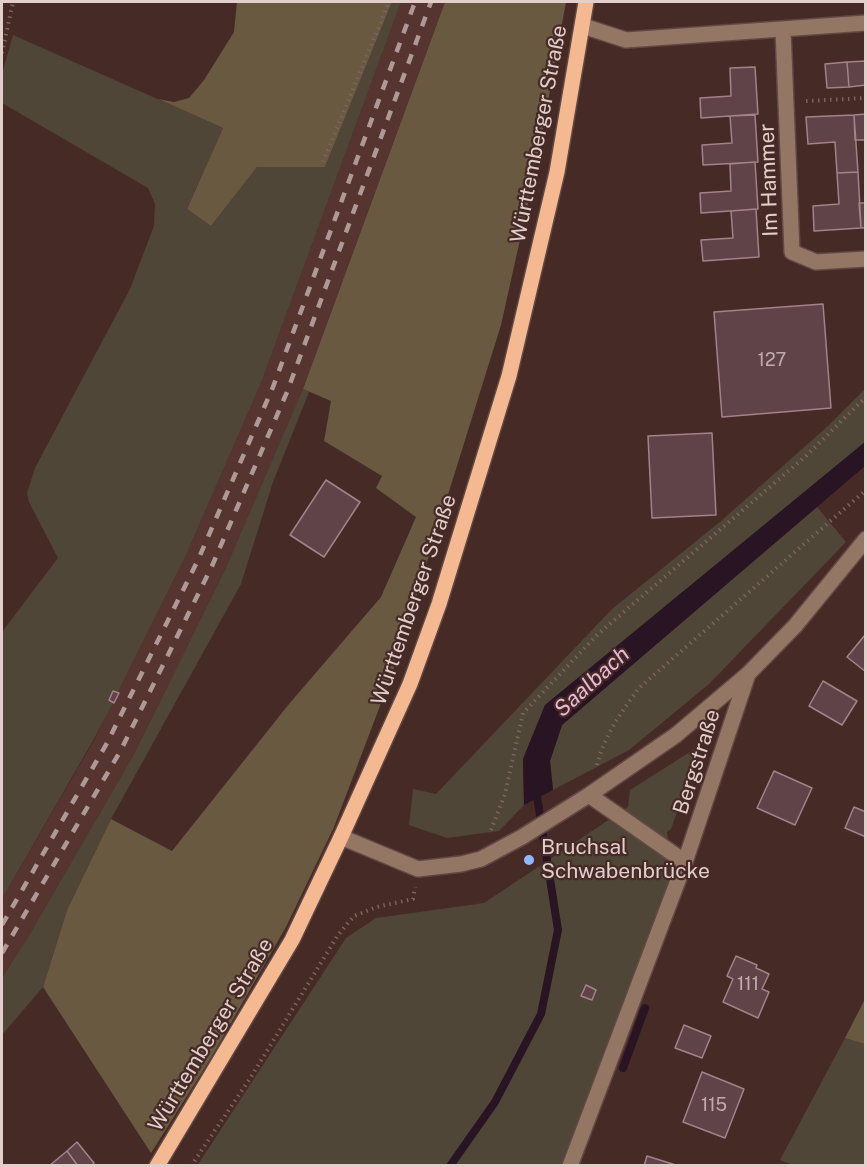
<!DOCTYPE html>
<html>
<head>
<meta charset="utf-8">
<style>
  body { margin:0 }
  #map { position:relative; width:867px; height:1167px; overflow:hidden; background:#462a26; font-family:"Public Sans",sans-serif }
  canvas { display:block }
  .frame { position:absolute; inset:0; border:3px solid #e2cfcc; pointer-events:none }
</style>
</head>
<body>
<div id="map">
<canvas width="867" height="1167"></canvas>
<div class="frame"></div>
</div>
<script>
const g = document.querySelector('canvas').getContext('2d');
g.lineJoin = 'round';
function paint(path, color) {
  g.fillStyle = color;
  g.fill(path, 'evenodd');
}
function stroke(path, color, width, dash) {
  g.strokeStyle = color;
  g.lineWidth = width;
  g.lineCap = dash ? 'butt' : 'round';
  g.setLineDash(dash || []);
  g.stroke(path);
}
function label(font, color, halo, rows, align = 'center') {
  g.font = font + ' "Public Sans",sans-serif';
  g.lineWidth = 4.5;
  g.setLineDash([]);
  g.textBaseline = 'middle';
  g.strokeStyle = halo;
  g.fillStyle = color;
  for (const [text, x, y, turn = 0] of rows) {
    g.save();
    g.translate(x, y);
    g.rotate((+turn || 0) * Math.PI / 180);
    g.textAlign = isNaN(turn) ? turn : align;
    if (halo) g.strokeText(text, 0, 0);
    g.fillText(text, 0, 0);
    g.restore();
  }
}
paint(new Path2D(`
  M401,2H445L300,397L224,572L133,756L28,937L2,978V899L96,737L112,703L108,701L113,690L118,692L186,555L261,383Z`), '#563430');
paint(new Path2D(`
  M392,2H401L261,383L186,555L118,692L113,690L108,700L113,703L95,737L2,899V632L58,558L29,502L27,493L35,468L130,289L154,226L155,204L148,188L2,103V74L13,35L223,128L187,209L211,226L257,167H325Z
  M303,389L309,392L273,482L241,584L111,819L67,910L43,987L2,1035V978L28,937L133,756L224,572Z
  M865,389V442L545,705L523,759L524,805L499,831L447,838L409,825L413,789L436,794L612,609L721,521L829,425Z
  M817,507L846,542L709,684L629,750L553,790L550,761L562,725Z
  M701,745L671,829L667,832L673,872L623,1008L562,1165L197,1166L346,938L376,918L484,903L628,807L630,790Z
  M845,1038L865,1044V1165H793L780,1160Z`), '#4f4637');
paint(new Path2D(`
  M237,2H392L325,167H257L211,226L187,209L223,128L158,99L174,102L189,98L204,80L234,32Z
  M445,2H566L536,168L501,325L391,677L334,827L286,927L209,1061L151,1153L43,987L67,910L111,819L172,851L289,704L381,597L416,517L376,488L382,476L324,441L331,401L303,389Z
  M865,999V1044L845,1038Z`), '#685940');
paint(new Path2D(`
  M865,442V466L562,725L550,761L553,790L524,805L523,759L545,705Z`), '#281423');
stroke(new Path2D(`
  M623,1068L645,1008
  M450,1166L495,1102L541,1014L558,930L536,790`), '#281423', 8);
const building = new Path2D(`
  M866,61V85L849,87L847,62Z
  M847,62L849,87L827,88L825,64Z
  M755,67L758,114L701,118L700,98L731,96L730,68Z
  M866,114V140H855L854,115Z
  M755,115L758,162L703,165L702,145L732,143L730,116Z
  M854,115L858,172L837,173L835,142L808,144L806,117Z
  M755,162L758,209L701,213L700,193L731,191L730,164Z
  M858,172L861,228L814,231L813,206L839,204L837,173Z
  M859,203H866V228H861Z
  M756,209L759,257L703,261L701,240L733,238L731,211Z
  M823,304L831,408L722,417L714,312Z
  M712,433L716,515L652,518L648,436Z
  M326,480L360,502L324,557L290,535Z
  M865,635H866V672L847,657Z
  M823,681L857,701L842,725L809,706Z
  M113,691L119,693L114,703L109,700Z
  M774,771L812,788L795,825L757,808Z
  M854,807L866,812V837L845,828Z
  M736,956L757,965L756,968L769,974L762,989L769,992L758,1018L723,1002L733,979L727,976Z
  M586,985L596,990L592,1000L581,996Z
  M684,1025L711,1036L702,1058L675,1048Z
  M702,1072L744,1089L725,1138L683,1122Z
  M77,1142L94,1163L92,1166H78L67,1151Z
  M67,1151L78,1166H49Z
  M647,1156L679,1166H644Z`);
paint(building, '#604249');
stroke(building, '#a38289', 1.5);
const minor = new Path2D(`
  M583,26L626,40L866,23
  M783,30L792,252L816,262L866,259
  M589,795L685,862
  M341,837L418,869L461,864L481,859L522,837L589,795L676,735L748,674L795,626L866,539
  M570,1166L685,862L748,674`);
const major = new Path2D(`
  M157,1166L292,940L341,837L410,684L439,604L509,376L557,172L586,2`);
stroke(minor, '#624844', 18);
stroke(major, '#624844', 18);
stroke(new Path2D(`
  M2,53L13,2
  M806,101L866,98
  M323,162L389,2
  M597,765C604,736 622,711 639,688L866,490
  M491,830L505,794L523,713L598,634L806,456L866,397
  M191,1166L251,1077L338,935L354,916L377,907L413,899L415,887`), '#7c635f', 4, [1.5, 4.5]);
stroke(minor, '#947664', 15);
stroke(major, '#f5b992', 15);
stroke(new Path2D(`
  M2,925L107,743L198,560L273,387L415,2
  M2,953L121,750L212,566L287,392L431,2`), '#af9996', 4.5, [10, 10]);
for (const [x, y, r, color] of [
  [529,860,6,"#91b8fd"]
]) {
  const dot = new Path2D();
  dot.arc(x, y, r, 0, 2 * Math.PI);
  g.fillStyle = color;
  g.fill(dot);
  stroke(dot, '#462a26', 2);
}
label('18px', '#c2acab', null, [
  ["127",772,360],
  ["111",748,984],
  ["115",714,1105]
]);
label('21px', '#e2cfcc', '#462a26', [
  ["Württemberger Straße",539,134,-79],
  ["Im Hammer",769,180,-92],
  ["Württemberger Straße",414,600,-71],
  ["Bergstraße",697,762,-72],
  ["Württemberger Straße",211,1035,-59]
]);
label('21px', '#e2cfcc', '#462a26', [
  ["Bruchsal",541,848],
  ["Schwabenbrücke",541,872]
], 'left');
label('italic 22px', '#eab9db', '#462a26', [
  ["Saalbach",592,682,-42]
]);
</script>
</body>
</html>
